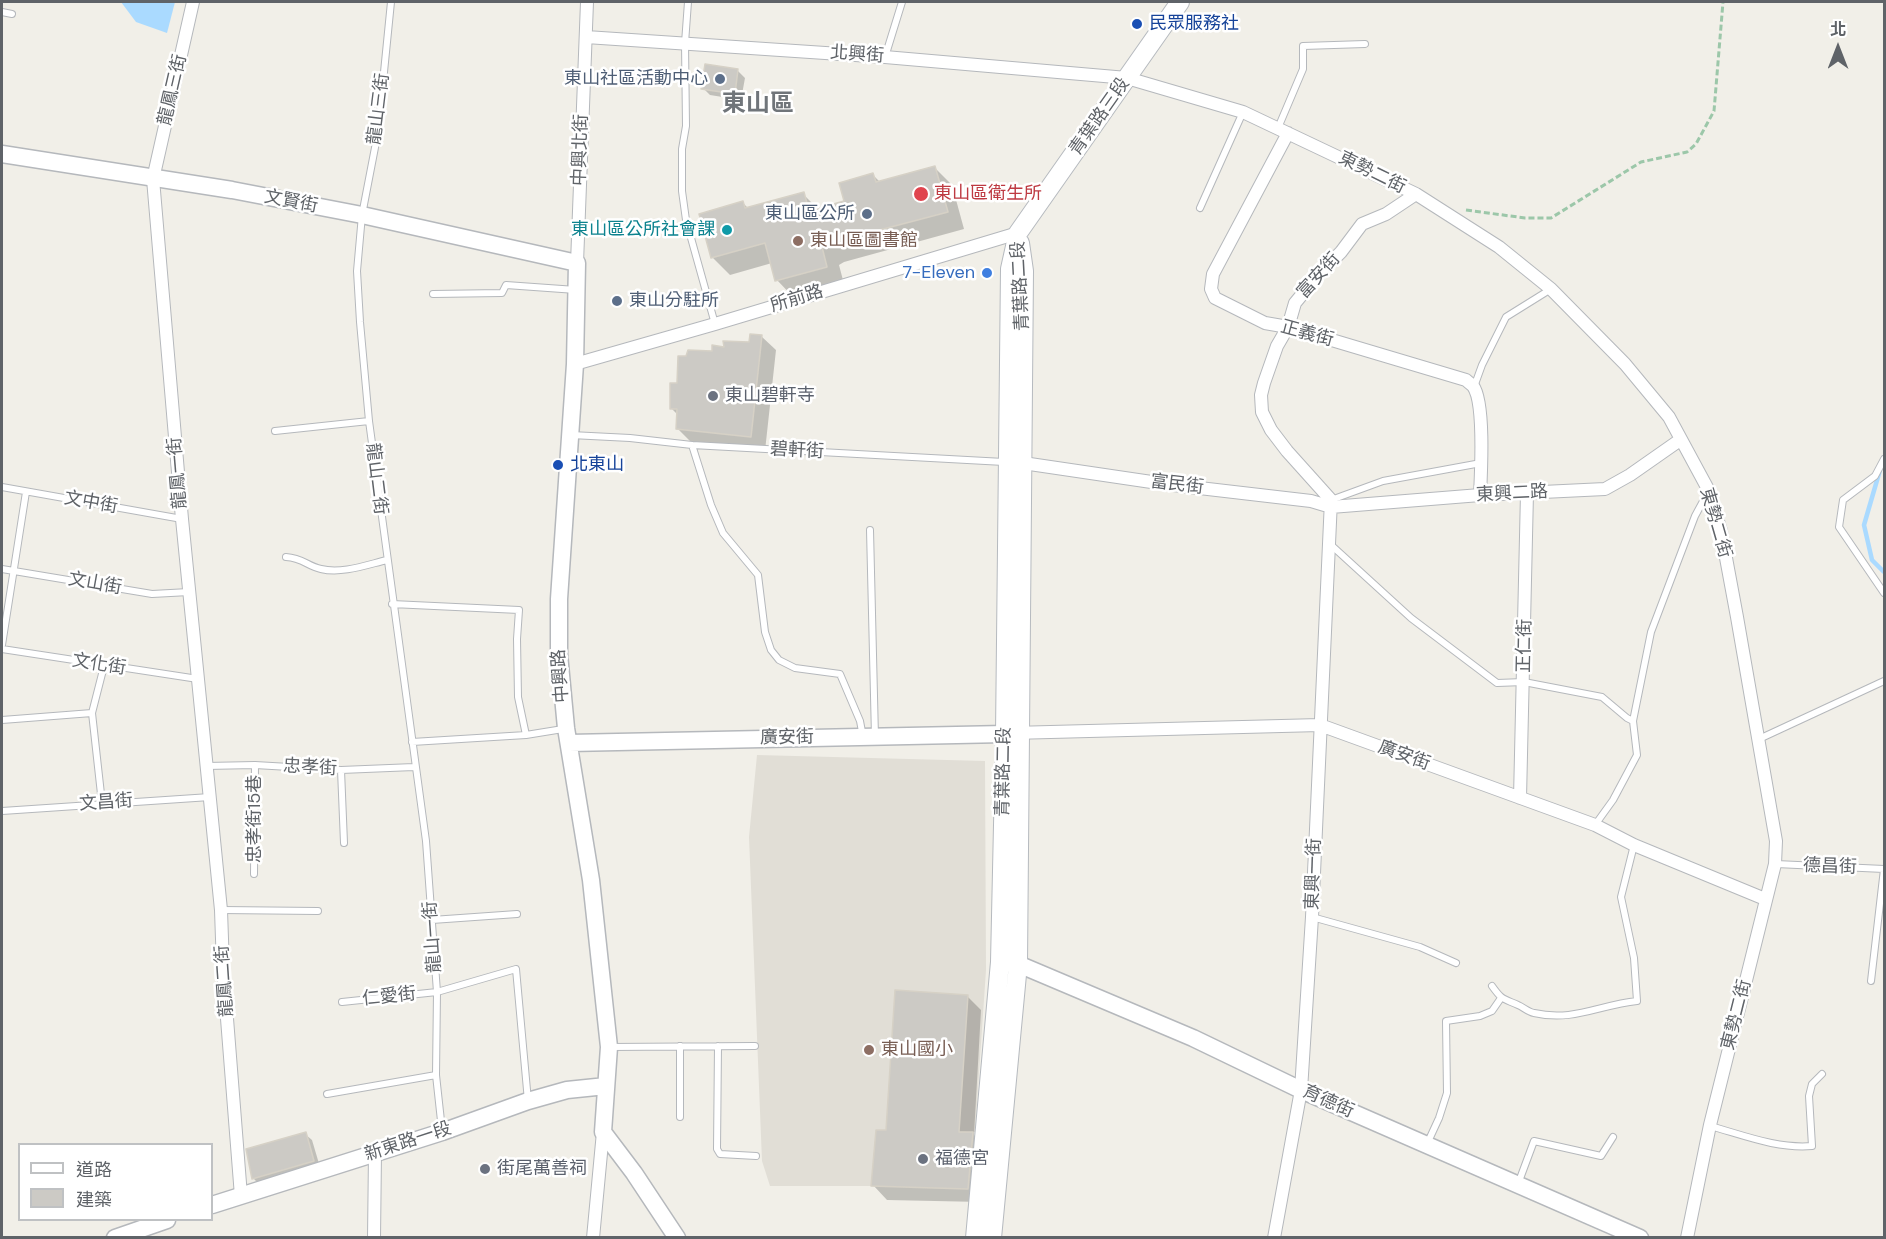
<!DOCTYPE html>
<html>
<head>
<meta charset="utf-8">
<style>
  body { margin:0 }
  #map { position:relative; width:1886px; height:1239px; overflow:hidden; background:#f1efe8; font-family:"DM Sans","Noto Sans TC",sans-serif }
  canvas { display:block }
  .frame { position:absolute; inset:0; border:3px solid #5f6368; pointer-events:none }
  .legend { position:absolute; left:18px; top:1143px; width:195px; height:78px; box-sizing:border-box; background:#fff; border:2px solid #bfc1c3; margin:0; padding:8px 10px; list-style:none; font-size:18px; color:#5f6368 }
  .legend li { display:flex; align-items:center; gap:12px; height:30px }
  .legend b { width:30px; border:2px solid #bfc1c3 }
  .north { position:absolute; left:1808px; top:18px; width:60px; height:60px; -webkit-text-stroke:4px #fff; paint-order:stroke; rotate:0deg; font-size:16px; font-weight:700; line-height:24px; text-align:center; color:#5f6368 }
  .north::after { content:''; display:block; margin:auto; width:21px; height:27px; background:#5f6368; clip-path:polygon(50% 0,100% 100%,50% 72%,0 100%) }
</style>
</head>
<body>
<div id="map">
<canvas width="1886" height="1239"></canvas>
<div class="frame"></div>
<ul class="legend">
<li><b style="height:8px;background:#fff"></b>道路</li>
<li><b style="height:16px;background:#cccac5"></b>建築</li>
</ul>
<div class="north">北</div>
</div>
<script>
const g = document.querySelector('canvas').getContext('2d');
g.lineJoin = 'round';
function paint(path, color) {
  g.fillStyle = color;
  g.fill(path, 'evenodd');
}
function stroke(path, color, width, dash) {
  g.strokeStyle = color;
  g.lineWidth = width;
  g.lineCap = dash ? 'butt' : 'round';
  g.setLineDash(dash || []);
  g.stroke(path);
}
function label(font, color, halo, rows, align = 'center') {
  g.font = font + ' "DM Sans","Noto Sans TC",sans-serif';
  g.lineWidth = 5;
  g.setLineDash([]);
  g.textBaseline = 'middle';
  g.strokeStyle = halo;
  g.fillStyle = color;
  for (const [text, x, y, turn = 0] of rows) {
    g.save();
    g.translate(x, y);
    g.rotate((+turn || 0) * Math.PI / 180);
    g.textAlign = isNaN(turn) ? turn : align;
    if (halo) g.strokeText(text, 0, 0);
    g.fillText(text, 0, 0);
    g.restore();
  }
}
paint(new Path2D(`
  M757,755L985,761L986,970L975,1132L876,1130L871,1186H770L762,1161L749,837Z`), '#e1ded6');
paint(new Path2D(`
  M121,2H175L167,33L136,22Z`), '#aadaff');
paint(new Path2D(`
  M738,71L745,78L741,100L710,95L703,88Z
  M934,167L952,185L964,229L844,262L839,265L844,284L794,298L777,280L772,263L730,275L712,257L743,203L749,209L803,194L819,210L846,202L873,175L880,182Z
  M761,336L776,350L765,451L692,443L678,429V415L671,408L678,384L713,353L725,348L750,344Z
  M967,996L981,1010L974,1135L987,1148L982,1202L887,1200L873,1185L888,1132Z
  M305,1134L312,1140L320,1167L260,1185L253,1178Z`), '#0003');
stroke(new Path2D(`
  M1880,470L1864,525L1872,560L1884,572`), '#aadaff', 4.5);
const building = new Path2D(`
  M705,64L738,69L735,94L701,89Z
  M935,166L948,212L826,244L822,247L827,267L775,281L765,243L711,258L699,214L743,201L745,208L804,192L809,211L844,201L839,183L873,173L876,182Z
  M750,334L762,335L751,437L676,429L677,409H670V383H677L678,356H686L688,350L712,351V345L724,347L723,341L749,342Z
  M895,990L968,995L959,1132H973L968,1189L871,1186L876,1130H886Z
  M306,1132L314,1161L252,1179L246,1149Z`);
paint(building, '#cccac5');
stroke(building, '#d6d1c6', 1.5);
const service = new Path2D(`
  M391,2L378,132L362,215L357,271L360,322L369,421L426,841L437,992L436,1075L442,1130
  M688,2L685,43L686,126L682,149V191L686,220L715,324
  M2,12L12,14
  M885,57L902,2
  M1278,128L1303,69V46L1365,44
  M1200,208L1243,112
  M433,294L502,293L506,285L576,290
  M1474,387L1482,365L1506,317L1551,289
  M275,431L369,421
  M571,435L630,438L692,445L1004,462
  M692,445L711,505L723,533L758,575L765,632L771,650L779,660L795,668L840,674L860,721L863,737
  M1884,459L1875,476L1843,500L1839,527L1884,593
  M2,487L182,519
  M1331,500L1383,481L1481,463
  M870,530L875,737
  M1331,545L1411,618L1497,683L1524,682L1602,697L1627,718L1633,721L1637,755L1613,800L1595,825
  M286,557C303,558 307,566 321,569C342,574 366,565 387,560
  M2,569L152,594L189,592
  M392,604L519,610L517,639L518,697L526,735
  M2,645L26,492
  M2,649L198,679
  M2,720L92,713
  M1633,721L1651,632L1695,516L1708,492
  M1759,739L1884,681
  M412,742L526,735L563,729
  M206,766L255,765L341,770L414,767
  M341,770L344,843
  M102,803L92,713L104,666
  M2,811L210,797
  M1776,864L1884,869
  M254,874L255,765
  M221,910L318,911
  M1312,917L1420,947L1456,963
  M432,920L517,914
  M1871,981L1884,869
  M1492,986C1502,1000 1502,998 1518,1005C1523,1007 1528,1012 1534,1013C1573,1022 1599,1005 1637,1001L1634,958L1621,897L1634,845
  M342,1002L437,992L516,969L528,1101
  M718,1046L717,1149L720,1154L756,1156
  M610,1047L755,1046
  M327,1094L436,1075
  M680,1117V1046
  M1710,1126C1743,1135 1777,1149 1812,1146L1809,1096L1812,1084L1822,1074
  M1427,1144L1439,1118L1447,1093L1446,1021L1480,1016L1492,1011L1501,998
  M1518,1184L1534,1141L1601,1156L1613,1137`);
const minor = new Path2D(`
  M193,2L153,179L182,519L221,910L223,968L241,1196
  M586,37L885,57L1127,78L1243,112L1416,194L1499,247L1551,289L1625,364L1669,417L1709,491L1721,531L1737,617L1776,841L1775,864L1710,1125L1687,1238
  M1288,133L1213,274L1211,289L1215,298L1265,323L1288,327L1466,380C1468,382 1471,384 1473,386C1485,402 1481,474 1480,495
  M577,263L587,2
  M575,364L715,324L1018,233
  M1023,463L1165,484L1311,501L1331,507L1480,495L1605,489L1630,475L1680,440
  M1012,733L1320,725L1595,825L1634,845L1765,899
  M1520,798L1527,493
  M374,1238L375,1153
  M593,1238L603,1132
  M1274,1238L1301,1090L1312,917L1331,500L1287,451L1271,430L1262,412L1261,395L1264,383L1277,346L1288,327L1295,303L1319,274L1341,252L1362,224L1386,214L1416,194`);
const tertiary = new Path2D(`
  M2,154L232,190L362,215L577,263L575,364L559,599V654L566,728L591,880L609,1047L603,1132L634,1173L677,1238
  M569,743L1005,734
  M1005,963L1018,964L1193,1038L1301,1090L1640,1238
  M212,1205L442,1132L528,1101L567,1090L606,1086
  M115,1238L167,1220`);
const secondary = new Path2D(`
  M975,1238L1000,962L1005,734L1010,269L1018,233L1180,2
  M992,1238L1018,964L1024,271L1020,243`);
stroke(service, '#b5b8bc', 8);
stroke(minor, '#b5b8bc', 14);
stroke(tertiary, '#b5b8bc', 19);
stroke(secondary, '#b6babf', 20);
stroke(new Path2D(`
  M1466,210L1525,218H1551L1641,162L1687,152L1696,144L1714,111L1723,2`), '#9cc7a9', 3, [6, 3]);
stroke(service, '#fff', 6);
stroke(minor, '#fff', 12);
stroke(tertiary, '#fff', 16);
stroke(secondary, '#fff', 18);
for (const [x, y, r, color] of [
  [1137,24,6,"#1a4fb4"],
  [720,79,6,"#5c6f8a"],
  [921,194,8,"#e0444e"],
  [867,214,6,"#5c6f8a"],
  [727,230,6,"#0f9aa8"],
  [798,241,6,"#8d6e63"],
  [987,273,6,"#3f7fe0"],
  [617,301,6,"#5c6f8a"],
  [713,396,6,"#6b7280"],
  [558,465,6,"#1a4fb4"],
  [869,1050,6,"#8d6e63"],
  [923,1159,6,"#6b7280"],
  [485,1169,6,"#6b7280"]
]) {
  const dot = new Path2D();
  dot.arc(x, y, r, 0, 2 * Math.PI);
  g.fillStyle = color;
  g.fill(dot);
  stroke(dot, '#fff', 2);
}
label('18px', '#164399', '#fff', [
  ["民眾服務社",1149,24],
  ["北東山",570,465]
], 'left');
label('18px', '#5f6368', '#fff', [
  ["北興街",857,55,4],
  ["龍鳳三街",173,90,-77],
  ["龍山三街",379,109,-83],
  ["青葉路三段",1100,117,-55],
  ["中興北街",581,150,-88],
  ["東勢二街",1372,173,26],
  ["文賢街",291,202,11],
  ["富安街",1319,276,-48],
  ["青葉路二段",1021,286,-93],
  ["所前路",797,299,-17],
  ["正義街",1307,334,15],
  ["碧軒街",797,451,3],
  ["龍鳳一街",178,473,-95],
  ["龍山二街",376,479,83],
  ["富民街",1177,485,7],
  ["東興二路",1512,494,-3],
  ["文中街",91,503,10],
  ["東勢二街",1715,523,74],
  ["文山街",95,584,10],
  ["正仁街",1525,646,-89],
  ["文化街",99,665,9],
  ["中興路",561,676,-94],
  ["廣安街",787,738,-1],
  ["廣安街",1404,756,20],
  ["忠孝街",310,768,3],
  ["青葉路二段",1004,772,-89],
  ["文昌街",106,803,-4],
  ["忠孝街15巷",255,819,-90],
  ["德昌街",1830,867,2],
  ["東興一街",1314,874,-88],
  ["龍山一街",433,937,-94],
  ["龍鳳二街",225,981,-94],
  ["仁愛街",389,997,-6],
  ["東勢二街",1737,1015,-76],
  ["育德街",1328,1102,24],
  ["新東路一段",408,1142,-18]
]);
label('18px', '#4e5e75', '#fff', [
  ["東山社區活動中心",708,79],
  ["東山區公所",855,214],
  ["東山分駐所",629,301,"left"]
], 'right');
label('18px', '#be3a42', '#fff', [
  ["東山區衛生所",934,194]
], 'left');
label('18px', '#0d838f', '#fff', [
  ["東山區公所社會課",715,230]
], 'right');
label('18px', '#785e54', '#fff', [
  ["東山區圖書館",810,241],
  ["東山國小",881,1050]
], 'left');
label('18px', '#366cbe', '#fff', [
  ["7-Eleven",975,273]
], 'right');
label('18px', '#5b616d', '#fff', [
  ["東山碧軒寺",725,396],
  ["福德宮",935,1159],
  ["街尾萬善祠",497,1169]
], 'left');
label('bold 24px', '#70757a', '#fff', [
  ["東山區",758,105]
]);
</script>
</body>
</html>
